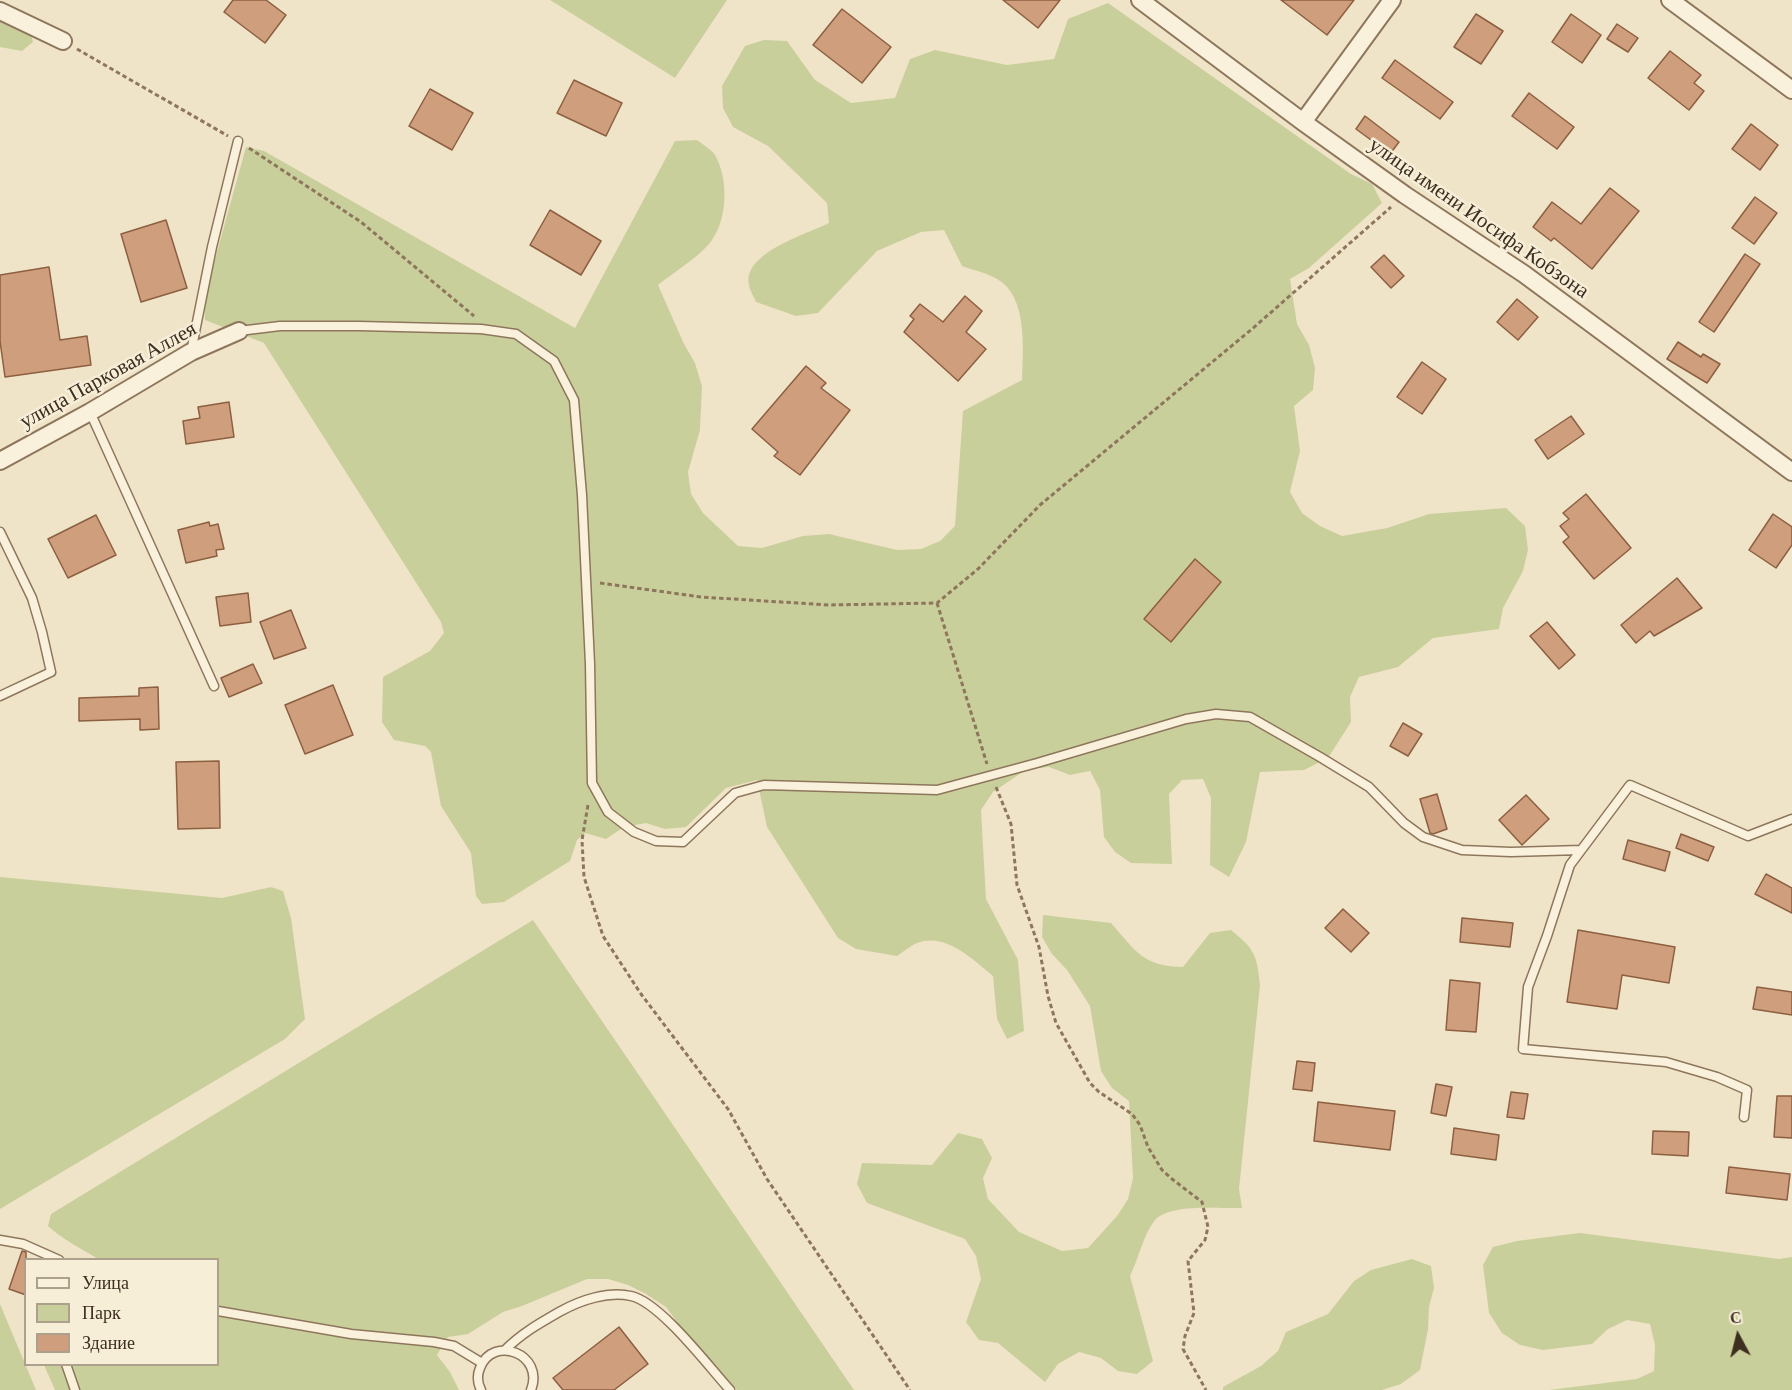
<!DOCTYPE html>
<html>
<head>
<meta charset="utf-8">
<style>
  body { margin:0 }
  #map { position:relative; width:1792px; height:1390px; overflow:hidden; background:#f0e4c8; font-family:"Crimson Pro",serif }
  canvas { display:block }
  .legend { position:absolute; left:24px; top:1258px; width:195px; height:108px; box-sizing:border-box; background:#f7eed8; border:2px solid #ada18e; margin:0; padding:8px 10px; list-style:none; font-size:18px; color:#3d2e20 }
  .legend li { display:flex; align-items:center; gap:12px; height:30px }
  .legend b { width:30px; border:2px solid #ada18e }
  .north { position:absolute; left:1708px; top:1306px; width:60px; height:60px; -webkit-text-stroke:4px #f7eed8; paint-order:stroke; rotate:353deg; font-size:16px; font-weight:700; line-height:24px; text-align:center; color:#3d2e20 }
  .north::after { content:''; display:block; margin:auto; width:21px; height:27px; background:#3d2e20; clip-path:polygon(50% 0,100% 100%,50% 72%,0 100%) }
</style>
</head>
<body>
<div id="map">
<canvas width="1792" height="1390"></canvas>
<ul class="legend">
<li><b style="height:8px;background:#faf1dc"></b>Улица</li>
<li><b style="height:16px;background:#c9cf9b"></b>Парк</li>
<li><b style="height:16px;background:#cf9f7d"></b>Здание</li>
</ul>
<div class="north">С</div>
</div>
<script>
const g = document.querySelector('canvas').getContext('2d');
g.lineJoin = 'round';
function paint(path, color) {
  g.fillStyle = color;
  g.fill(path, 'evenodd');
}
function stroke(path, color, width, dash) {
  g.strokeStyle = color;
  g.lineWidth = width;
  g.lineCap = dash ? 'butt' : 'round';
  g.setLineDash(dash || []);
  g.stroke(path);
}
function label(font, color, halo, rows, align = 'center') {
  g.font = font + ' "Crimson Pro",serif';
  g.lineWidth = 5;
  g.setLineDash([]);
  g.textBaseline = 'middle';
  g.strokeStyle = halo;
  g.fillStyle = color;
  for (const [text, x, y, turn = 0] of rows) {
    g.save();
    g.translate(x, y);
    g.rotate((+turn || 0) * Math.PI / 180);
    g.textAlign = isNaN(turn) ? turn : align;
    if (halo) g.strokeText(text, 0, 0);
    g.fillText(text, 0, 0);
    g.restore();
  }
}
paint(new Path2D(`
  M550,0H727L675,78Z
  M0,1L26,15L33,42L22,51L0,47Z
  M1108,3L1351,174L1372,184L1382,203L1309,268L1290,279L1297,324L1309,345L1315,368L1313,390L1294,406L1300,451L1290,492L1302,513L1320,526L1342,536L1387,528L1429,514L1506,508L1525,526L1528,550L1523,571L1503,608L1499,629L1433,638L1398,667L1359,677L1350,697L1351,722L1328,758L1304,770L1260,772L1246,842L1229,877L1210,865L1211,798L1203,779L1182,780L1169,794L1172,864L1131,863L1115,852L1104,837L1100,790L1090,771L1070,775L1049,767L1027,769L993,792L981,810L986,899L1018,960L1024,1031L1007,1039L997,1019L993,976C973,960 946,932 917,943C910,946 903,952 897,956L856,949L838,938L767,827L757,780L726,788L686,827L665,829L646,823L624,827L606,839L585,833L577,840L570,861L504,902L482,904L476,896L471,853L441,806L431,752L425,746L394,740L382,722L383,677L430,651L444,633L441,622L264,343L205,320L204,299L246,147L264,151L575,328L675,141L697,140C703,145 711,149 715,155C729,179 728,222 709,244C697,258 673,273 658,285L684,344L695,363L702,386L700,430L688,472L691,494L703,513L738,546L762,548L803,536L829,534L897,550L921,549L940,541L955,526L963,411L1022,380C1023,350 1028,296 997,279C987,273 973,270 962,266L944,230L921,232L877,251L818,313L796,316L756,302C754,297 750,291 749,285C742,253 807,234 829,223L827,203L768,146L733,127L723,108L722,86L745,46L764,40L787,41L815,80L851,103L895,98L910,59L935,50L1007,65L1054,59L1068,19Z
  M0,877L222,898L271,887L283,891L291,918L305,1019L285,1039L0,1209Z
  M1043,915L1111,923C1136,951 1142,966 1183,967L1210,933L1231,930C1255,949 1257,956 1260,985L1239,1189L1242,1208C1219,1209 1171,1203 1155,1220C1143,1235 1139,1258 1130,1276L1153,1361L1137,1374L1118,1371L1101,1358L1079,1352L1058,1364L1045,1382L998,1343L979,1340L966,1322L981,1279L976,1256L965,1239L867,1203L857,1184L862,1163L932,1165L958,1133L982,1139L992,1158L983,1178L988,1199L1019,1232L1062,1251L1088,1248L1117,1216L1128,1199L1133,1178L1129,1101L1112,1088L1101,1071L1090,1006L1067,970L1052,954L1042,937Z
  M533,920L854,1390H737L705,1360L666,1307L646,1294L628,1285L608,1279H587L522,1306L503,1312L468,1334L448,1337L437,1355L450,1372L459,1390H55L44,1365L218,1364V1260L98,1259C81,1248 63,1240 48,1226L51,1214Z
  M1580,1233L1779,1259L1792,1257V1390H1549L1637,1379L1654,1371L1655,1345L1650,1324L1627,1320L1608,1329L1592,1344L1543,1350L1520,1345L1502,1333L1489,1313L1483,1265L1493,1247L1517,1241Z
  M1412,1259L1431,1266L1434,1288L1429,1307L1428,1329L1420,1370L1401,1384L1382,1390H1223V1387L1261,1366L1278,1351L1286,1332L1328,1314L1354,1281L1371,1270Z
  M0,1304L36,1390H0Z`), '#c9cf9b');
const building = new Path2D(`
  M233,0H266L286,15L265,43L224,12Z
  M1003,0H1060L1038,28Z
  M1281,0H1354L1327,35Z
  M842,9L891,47L862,83L813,45Z
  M1476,14L1503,31L1481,64L1454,47Z
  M1571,14L1601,35L1582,63L1552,42Z
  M1617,24L1638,38L1628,52L1607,39Z
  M1670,51L1701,75L1694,83L1704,91L1689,110L1648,78Z
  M1395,60L1453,102L1440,119L1382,78Z
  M574,80L622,103L606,136L557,113Z
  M430,89L473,113L452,150L409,126Z
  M1529,93L1574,127L1557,149L1512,116Z
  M1365,116L1399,142L1390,154L1356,129Z
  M1751,124L1778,145L1760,170L1732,149Z
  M1610,188L1639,211L1592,269L1554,238L1551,241L1533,227L1552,202L1581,224Z
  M1755,197L1777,213L1754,244L1732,228Z
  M550,210L601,241L581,275L530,245Z
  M166,220L187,288L141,302L121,234Z
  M1745,254L1760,264L1714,332L1699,322Z
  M1384,255L1404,276L1391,288L1371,267Z
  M49,267L60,340L87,336L91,365L5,377L0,341V275Z
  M965,296L982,311L966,332L986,349L958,381L904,332L914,319L910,316L920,304L943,322Z
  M1517,299L1538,317L1518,340L1497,322Z
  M1678,342L1701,357L1703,354L1720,364L1707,383L1667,359Z
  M1422,362L1446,379L1422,414L1397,397Z
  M806,366L826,383L821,388L850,410L800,475L774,456L778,452L752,429Z
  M229,402L234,437L186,444L183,421L200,418L198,407Z
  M1571,416L1584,434L1548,459L1535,440Z
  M1586,494L1631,548L1594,579L1563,542L1569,537L1560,526L1569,519L1563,513Z
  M1773,514L1792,527V545L1776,568L1749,550Z
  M96,515L116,555L68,578L48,539Z
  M209,522L210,526L218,524L224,549L216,550L217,556L186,563L178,530Z
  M1195,559L1221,582L1171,642L1144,619Z
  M1677,578L1702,608L1654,636L1650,631L1636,643L1621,625Z
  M248,593L251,622L220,626L216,597Z
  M291,610L306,648L274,659L260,622Z
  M1547,622L1575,655L1559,669L1530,636Z
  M253,664L262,683L229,697L221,678Z
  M333,685L353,735L305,754L285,705Z
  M158,687L159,729L140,730V719L79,721V698L139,696V688Z
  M1403,723L1422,734L1408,756L1390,746Z
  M219,761L220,828L178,829L176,762Z
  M1437,794L1447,829L1433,834L1430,833L1420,799Z
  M1526,795L1549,819L1522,845L1499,820Z
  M1681,834L1714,847L1708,861L1676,848Z
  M1628,840L1670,852L1665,871L1623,859Z
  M1766,874L1792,888V913L1755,894Z
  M1343,909L1369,933L1351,952L1325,928Z
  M1462,918L1513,923L1510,947L1460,942Z
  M1578,930L1675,947L1669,983L1622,975L1617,1009L1567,1002Z
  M1450,980L1480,983L1476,1032L1446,1030Z
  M1757,987L1792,992V1015L1753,1009Z
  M1297,1061L1315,1063L1312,1091L1293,1089Z
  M1436,1084L1452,1087L1446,1116L1431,1113Z
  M1511,1092L1528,1094L1524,1119L1507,1117Z
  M1777,1096H1792V1138L1774,1137Z
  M1318,1102L1395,1111L1390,1150L1314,1141Z
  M1454,1128L1499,1135L1496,1160L1451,1154Z
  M1653,1131L1689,1132L1688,1156L1652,1154Z
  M1729,1167L1790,1174L1787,1200L1726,1193Z
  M22,1251L26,1252V1295L9,1289Z
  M619,1327L648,1364L614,1390H563L553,1378Z`);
paint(building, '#cf9f7d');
stroke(building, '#8d5f41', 1.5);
const service = new Path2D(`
  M239,331L280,326H359L481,329L516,334L554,361L574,400L582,495L590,664L592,783L608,812L634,832L656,841L683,842L735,793L764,785L937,790L1037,763L1186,719L1216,714L1250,717L1320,757L1369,787L1404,823L1423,837L1462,850L1511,852L1581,850
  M191,352L212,247L238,141
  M90,412L214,686
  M0,532L32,598L42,632L51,672L0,696
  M1744,1117L1747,1090L1717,1077L1666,1062L1523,1049L1528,987L1547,936L1570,865L1630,785L1748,836L1792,819
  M0,1240L23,1244L59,1260
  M218,1311L351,1334L434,1342L454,1346L482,1363
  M505,1350C522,1333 540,1323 561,1311C581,1300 608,1291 631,1296C660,1302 709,1367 730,1390
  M66,1364L75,1390
  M481,1390C477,1382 477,1375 480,1368C493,1334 545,1354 531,1390`);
const minor = new Path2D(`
  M1140,0L1303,122L1405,195L1524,274L1792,472
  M1670,0L1792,90
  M0,11L63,41
  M1303,122L1392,0
  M0,461L90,412L191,352L239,331`);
stroke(service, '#8d765c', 11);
stroke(minor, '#8d765c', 20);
stroke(new Path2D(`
  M77,49L228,136
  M249,148L361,222L474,316
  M600,583L701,597L829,605L937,603L978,569L1040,505L1252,329L1391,207
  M937,603L987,764
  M996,787L1011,824L1017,885L1039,947L1048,996L1056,1023L1090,1083L1099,1092L1132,1114L1140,1125L1148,1147L1162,1170L1172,1179L1202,1202L1208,1227L1205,1240L1188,1261L1194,1313L1185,1336L1183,1349L1206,1390
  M588,805L582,840L584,877L603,936L641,994L728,1109L767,1179L910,1390`), '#8d765c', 3, [4.5, 3]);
stroke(service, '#faf1dc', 8);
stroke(minor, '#faf1dc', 16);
label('21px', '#3d2e20', '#f7eed8', [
  ["улица имени Иосифа Кобзона",1479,218,35],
  ["улица Парковая Аллея",108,375,-29]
]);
</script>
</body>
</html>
